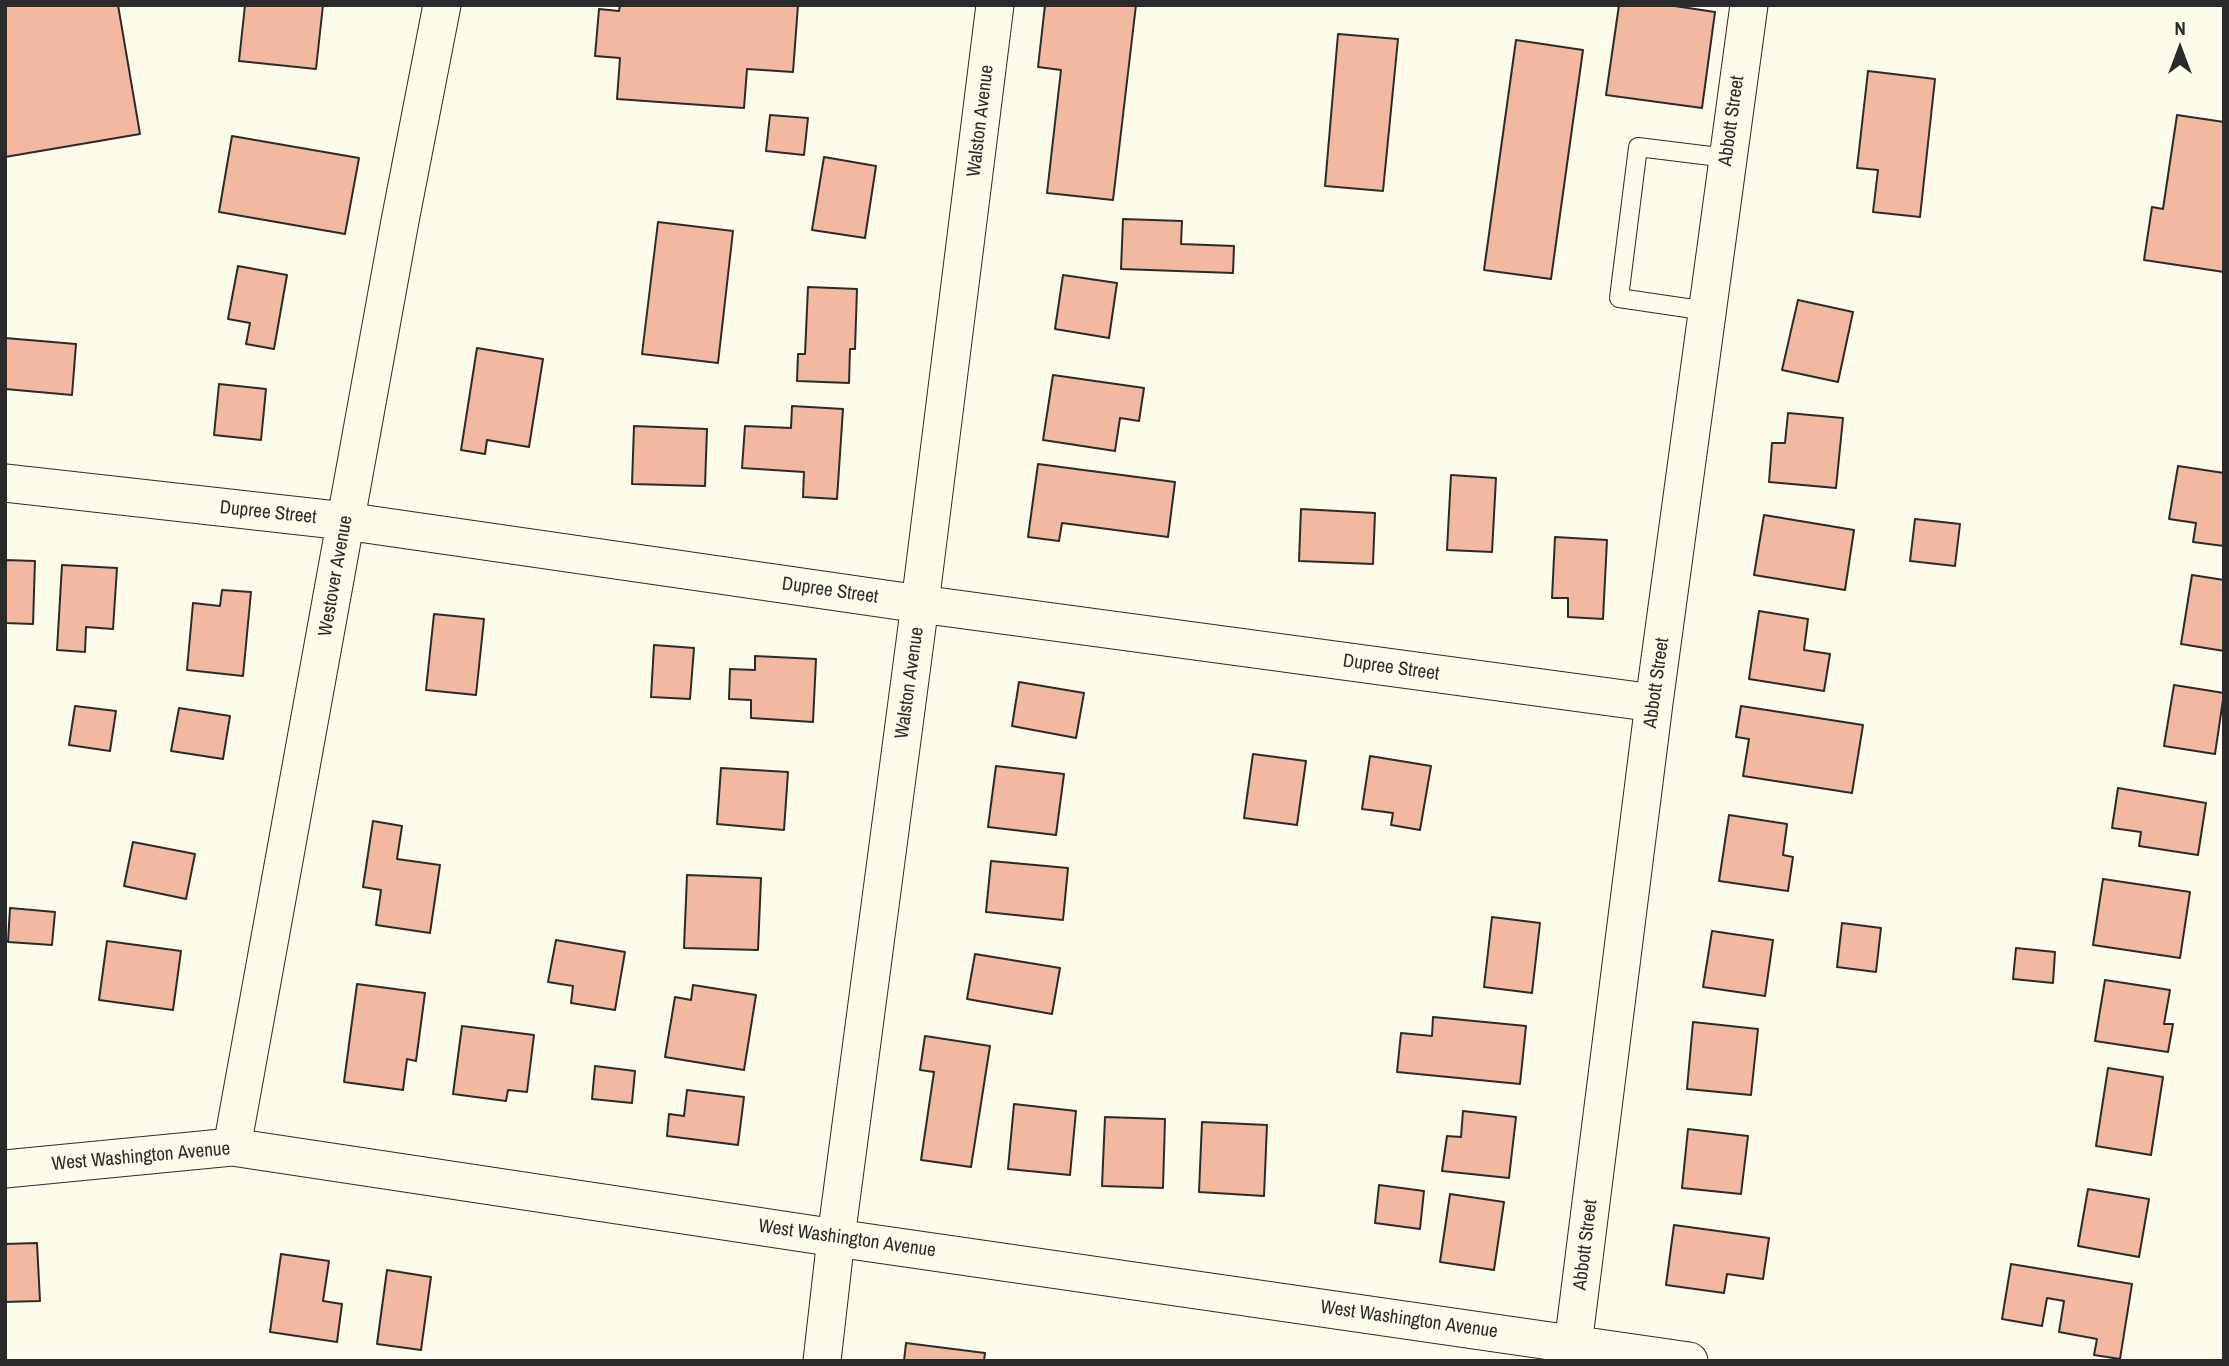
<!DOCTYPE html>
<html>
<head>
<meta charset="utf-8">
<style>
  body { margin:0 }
  #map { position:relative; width:2229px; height:1366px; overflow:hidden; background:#fdfbea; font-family:"Archivo Narrow",sans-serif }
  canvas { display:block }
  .frame { position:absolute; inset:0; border:7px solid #2b2b2b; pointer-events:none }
  .north { position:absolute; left:2145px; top:14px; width:70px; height:70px; -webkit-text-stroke:5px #fdfbea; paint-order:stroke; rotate:0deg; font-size:19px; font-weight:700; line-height:28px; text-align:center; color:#2b2b2b }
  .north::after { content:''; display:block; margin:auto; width:24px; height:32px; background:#2b2b2b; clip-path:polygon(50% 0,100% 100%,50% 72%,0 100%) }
</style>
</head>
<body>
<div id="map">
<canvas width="2229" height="1366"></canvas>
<div class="frame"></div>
<div class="north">N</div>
</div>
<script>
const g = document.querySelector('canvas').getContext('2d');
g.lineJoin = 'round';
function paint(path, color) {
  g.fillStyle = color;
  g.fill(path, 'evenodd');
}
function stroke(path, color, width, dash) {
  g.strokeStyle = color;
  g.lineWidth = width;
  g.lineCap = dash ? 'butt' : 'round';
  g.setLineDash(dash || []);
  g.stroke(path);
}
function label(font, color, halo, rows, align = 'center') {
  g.font = font + ' "Archivo Narrow",sans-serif';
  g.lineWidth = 5;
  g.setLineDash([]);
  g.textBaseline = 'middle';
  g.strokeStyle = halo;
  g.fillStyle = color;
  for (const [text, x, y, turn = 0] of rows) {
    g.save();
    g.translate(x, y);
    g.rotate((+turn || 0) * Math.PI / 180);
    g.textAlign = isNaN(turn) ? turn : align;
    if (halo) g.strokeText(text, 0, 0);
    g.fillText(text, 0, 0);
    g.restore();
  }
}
const building = new Path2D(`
  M5,5H118L140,134L5,157Z
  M245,5H323L316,69L239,61Z
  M620,5H798L793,72L747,69L744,108L617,99L620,58L595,56L599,9L619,11Z
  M1045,5H1136L1113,200L1047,193L1061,70L1038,67Z
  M1619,5H1668L1715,12L1702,108L1606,95Z
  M1338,34L1398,39L1383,191L1325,186Z
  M1516,40L1583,50L1551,279L1484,270Z
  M1868,71L1935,79L1920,217L1873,212L1878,170L1857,168Z
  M770,115L808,118L804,155L766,151Z
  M2177,115L2224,122V272L2144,260L2152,207L2163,209Z
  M232,136L359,158L345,234L219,212Z
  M824,157L876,166L865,238L812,230Z
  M1123,219L1182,221L1181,244L1234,246L1233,273L1121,269Z
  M658,222L733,231L718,363L642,354Z
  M238,266L287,275L274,349L246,344L250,323L228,319Z
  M1063,275L1117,283L1109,338L1055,329Z
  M808,287L857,289L855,349H850L849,383L797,381L798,354H805Z
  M1798,300L1853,312L1838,382L1782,370Z
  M5,338L76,344L72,395L5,389Z
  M477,348L543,359L529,447L487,440L485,454L461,450Z
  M1053,375L1144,388L1139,421L1120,418L1115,451L1043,440Z
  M219,384L266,389L261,440L214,435Z
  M792,406L843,409L837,499L803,497L804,472L742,468L745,426L791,428Z
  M1788,413L1843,418L1836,488L1769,482L1772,443H1785Z
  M634,426L707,429L705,486L632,484Z
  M1038,464L1175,482L1168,537L1062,523L1059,541L1028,537Z
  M2178,466L2224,473V546L2193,542L2196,523L2169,519Z
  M1451,475L1496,478L1492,552L1447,550Z
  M1301,509L1375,513L1373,564L1299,561Z
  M1764,515L1854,530L1845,590L1754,575Z
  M1915,519L1960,524L1955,566L1910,561Z
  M1555,537L1607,540L1603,619L1568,617V598H1552Z
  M5,560L35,561L33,624L5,623Z
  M62,565L117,568L113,629L86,627L85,652L57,650Z
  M2192,575L2224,580V651L2181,644Z
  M222,590L251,592L243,676L187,670L193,603L220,606Z
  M1759,611L1808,619L1804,650L1830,654L1824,691L1749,679Z
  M434,614L484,619L476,695L426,690Z
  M654,645L694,648L690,699L651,697Z
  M755,656L816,659L813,722L751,718V700L729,699L730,669L755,670Z
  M1019,682L1084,693L1076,738L1012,726Z
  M2174,685L2224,693L2215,754L2164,746Z
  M75,706L116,711L110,751L69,745Z
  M1741,706L1863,725L1852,793L1743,776L1749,739L1736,737Z
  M179,708L230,716L223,759L171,751Z
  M1253,754L1306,761L1297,825L1244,818Z
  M1370,756L1431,766L1420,830L1391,825L1393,813L1362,809Z
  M996,766L1064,774L1056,835L988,827Z
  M721,768L788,772L784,830L717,824Z
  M2118,788L2206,803L2198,855L2139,846L2141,832L2112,828Z
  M1729,815L1787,824L1783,855L1793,857L1788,891L1719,881Z
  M373,821L402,826L397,859L440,865L430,933L376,925L381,890L363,887Z
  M133,842L195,854L186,899L124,886Z
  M991,861L1068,868L1063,920L986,912Z
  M687,875L761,878L758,950L684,948Z
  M2103,879L2190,892L2180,958L2093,945Z
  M10,908L55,912L52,945L8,942Z
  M1492,917L1540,923L1532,993L1484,987Z
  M1842,923L1881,928L1876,972L1837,967Z
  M1712,931L1773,940L1765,996L1703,987Z
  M556,940L625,952L615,1010L571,1003L573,986L548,982Z
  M107,941L181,951L173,1010L99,1000Z
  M2016,948L2055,952L2053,983L2013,979Z
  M975,954L1060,968L1052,1014L967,999Z
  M2105,980L2170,990L2164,1024H2173L2168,1052L2095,1041Z
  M357,984L425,993L416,1061L407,1059L403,1090L344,1082Z
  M693,985L756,995L744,1070L665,1057L675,997L691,1000Z
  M1433,1017L1526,1026L1520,1084L1397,1072L1401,1033L1432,1036Z
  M1693,1022L1758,1029L1751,1095L1687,1089Z
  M462,1026L534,1035L527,1092L508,1090L506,1101L453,1094Z
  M925,1036L990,1046L971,1167L921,1160L934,1072L920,1070Z
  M595,1066L635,1071L632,1103L592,1099Z
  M2108,1068L2163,1077L2151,1155L2096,1146Z
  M687,1090L744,1097L738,1145L667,1136L669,1114L684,1116Z
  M1014,1104L1076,1111L1070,1175L1008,1169Z
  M1463,1111L1516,1117L1509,1178L1442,1171L1447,1136L1461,1137Z
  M1105,1117L1165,1119L1163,1188L1102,1186Z
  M1202,1122L1267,1125L1264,1196L1199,1192Z
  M1688,1129L1748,1136L1741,1194L1682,1188Z
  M1379,1185L1424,1191L1420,1229L1375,1223Z
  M2088,1189L2149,1199L2139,1257L2078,1246Z
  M1450,1194L1504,1202L1494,1270L1440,1262Z
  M1674,1225L1769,1238L1763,1279L1727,1274L1724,1293L1666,1285Z
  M37,1243L40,1301L5,1302V1244Z
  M281,1254L329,1261L323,1301L342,1304L337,1342L270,1332Z
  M2011,1264L2132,1284L2120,1359L2094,1355L2097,1339L2059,1332L2064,1301L2047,1298L2042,1326L2002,1319Z
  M387,1270L431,1277L421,1350L377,1344Z
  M906,1343L985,1353L984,1361H904Z`);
paint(building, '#f2b8a0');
stroke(building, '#2b2b2b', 2);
const lane = new Path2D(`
  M1707,311L1619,298L1638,147L1727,158`);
const street = new Path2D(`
  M5,483L345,521L920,604L1654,703
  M232,1147L400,221L442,5
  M5,1169L232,1147L836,1238L1689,1361
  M822,1361L836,1238L920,604L995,5
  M1571,1361L1654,703L1749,5`);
stroke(lane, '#2b2b2b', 20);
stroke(street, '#2b2b2b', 39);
stroke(lane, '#fdfbea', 18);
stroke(street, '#fdfbea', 37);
label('19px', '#2b2b2b', '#fdfbea', [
  ["Walston Avenue",981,121,-83],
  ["Abbott Street",1732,121,-82],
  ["Dupree Street",268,513,6],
  ["Westover Avenue",336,576,-80],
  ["Dupree Street",830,591,8],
  ["Dupree Street",1391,668,8],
  ["Walston Avenue",910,683,-82],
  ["Abbott Street",1657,683,-82],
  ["West Washington Avenue",141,1157,-5],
  ["West Washington Avenue",847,1239,8],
  ["Abbott Street",1586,1245,-83],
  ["West Washington Avenue",1409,1320,8]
]);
</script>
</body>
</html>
